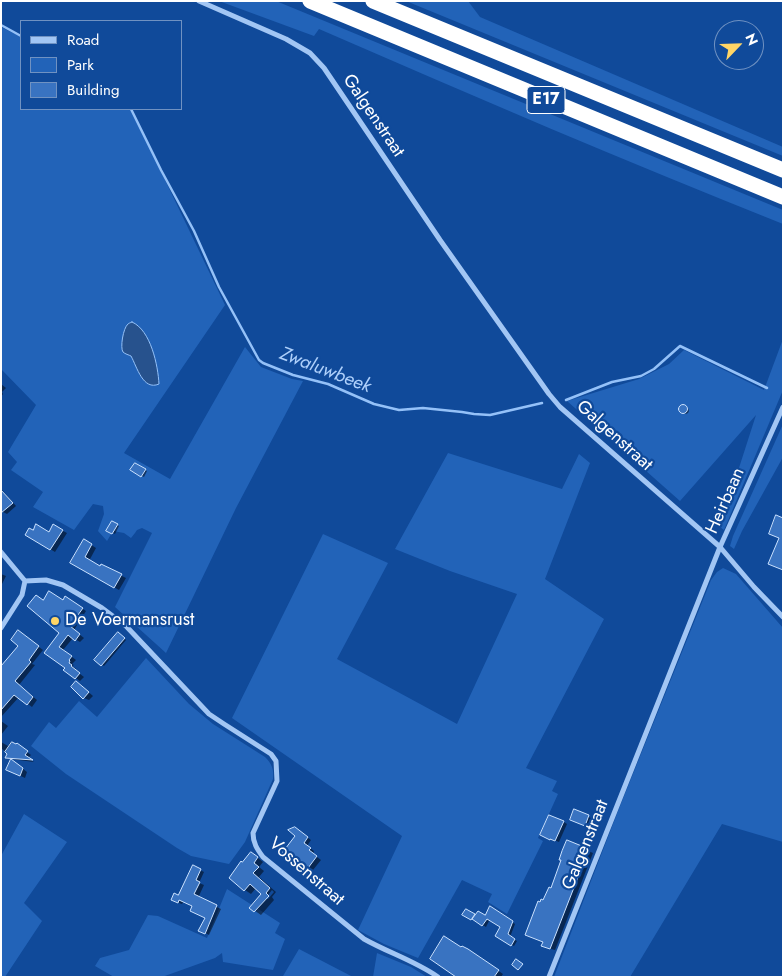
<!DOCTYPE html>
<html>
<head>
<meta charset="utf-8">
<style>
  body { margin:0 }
  #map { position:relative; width:784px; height:978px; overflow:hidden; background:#104a9a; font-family:Jost,sans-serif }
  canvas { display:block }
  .frame { position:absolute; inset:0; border:2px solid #fff; pointer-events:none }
  .legend { position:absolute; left:20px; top:20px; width:162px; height:90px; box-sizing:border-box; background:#104a9a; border:1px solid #7092c2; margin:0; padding:6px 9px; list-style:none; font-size:15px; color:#fff }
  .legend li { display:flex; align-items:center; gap:10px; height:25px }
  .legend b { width:25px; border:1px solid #7092c2 }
  .north { position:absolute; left:714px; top:20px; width:50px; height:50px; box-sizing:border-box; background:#104a9a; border:1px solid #7092c2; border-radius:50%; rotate:66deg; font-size:14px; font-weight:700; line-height:20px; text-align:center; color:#fff }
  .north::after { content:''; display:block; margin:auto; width:18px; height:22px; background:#ffd566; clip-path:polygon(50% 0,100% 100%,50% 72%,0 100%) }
</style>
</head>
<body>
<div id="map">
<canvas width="784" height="978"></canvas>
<div class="frame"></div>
<ul class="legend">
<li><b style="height:6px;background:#a2c6f4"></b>Road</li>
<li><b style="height:14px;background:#2263b8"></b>Park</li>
<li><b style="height:14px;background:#3973c1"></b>Building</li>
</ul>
<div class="north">N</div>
</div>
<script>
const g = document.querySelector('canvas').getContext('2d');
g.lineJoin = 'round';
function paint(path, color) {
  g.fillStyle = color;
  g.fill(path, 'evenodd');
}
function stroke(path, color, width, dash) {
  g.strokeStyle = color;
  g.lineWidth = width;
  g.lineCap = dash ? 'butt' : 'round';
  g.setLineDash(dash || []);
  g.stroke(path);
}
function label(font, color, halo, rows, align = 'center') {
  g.font = font + ' Jost,sans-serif';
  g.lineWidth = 4.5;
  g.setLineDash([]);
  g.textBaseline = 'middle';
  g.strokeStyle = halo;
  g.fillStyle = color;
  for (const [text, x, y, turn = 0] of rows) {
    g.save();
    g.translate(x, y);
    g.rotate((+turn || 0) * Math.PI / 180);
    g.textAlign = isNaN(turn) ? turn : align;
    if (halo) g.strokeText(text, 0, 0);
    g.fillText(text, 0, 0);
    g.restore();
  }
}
paint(new Path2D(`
  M219,1H276L783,210V224C627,162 473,96 319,29L314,36Z
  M406,1H468L480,17L783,147V156Z
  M1,27L21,37V109H131L225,305L124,453L170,479L245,347L261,367L292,379L303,381L236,508L166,653L115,607L152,533L142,528L137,530L135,533L131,538L124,533L113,531L107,541L98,531L104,514L103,506L93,504L74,530L33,507L43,492L11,470L17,462L8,452L36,405L1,369Z
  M783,339V390L724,530L720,527L756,415L680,501L567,401L639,379L669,364L684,350L764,390Z
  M783,424V457L742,531L734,549L730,546L733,536Z
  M448,453L562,489L579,454L590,463L545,579L604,619L526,768L557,781L552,791L558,794L538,838L543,841L507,914L488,902L492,894L462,880L418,958L384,944L358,930L402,836L232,718L323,534L388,563L337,659L457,724L517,594L450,571L395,549Z
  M723,568L736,574L783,628V842L722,824L630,977H554L618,811L711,580L717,572Z
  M146,658L189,704L213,724L265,757C272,764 274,769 273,779L245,842L229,864L191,856L177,848L66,774L31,746L49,722L56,728L79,701L97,717Z
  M24,814L67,842L24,903L42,921L5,977H1V856Z
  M227,889L280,923L275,933L285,939L273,970L223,962L222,953L215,958L162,977H114L95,966L100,958L129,950L148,915L158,916L207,938Z
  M299,949L353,977H284L283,976Z
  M377,953L411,967L427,977H373Z`), '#2263b8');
const water = new Path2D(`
  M132,322C151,330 158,366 159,384C143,391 137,367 131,356C129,355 125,354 123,352C120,348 123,328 128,324C129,323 130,323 132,322Z`);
paint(water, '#27528d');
stroke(water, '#94c1f8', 1);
paint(new Path2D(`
  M1,384L6,388L2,392L3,394L1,397Z
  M683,406L688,408L689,411L688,413L686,414L680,411L681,407Z
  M135,464L147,471L144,477L132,470Z
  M1,489L16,506L7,514L1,511Z
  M112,522L119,526L115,534L108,530Z
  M54,526L67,533L55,552L27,535L33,531L49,533Z
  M85,541L96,548L89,561L101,568L102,566L126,578L119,590L71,563Z
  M1,574L6,576L1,586Z
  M70,600L86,611L74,630L84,638L80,642L73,638L63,650L76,660L72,664L74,665L72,666L76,669L75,670L84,677L80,681L65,670L66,668L45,652L61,632L44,602L63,601Z
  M120,634L126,640L104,666L96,660Z
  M23,635L43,650L32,664L35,665L19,685L37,700L32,707L19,697L1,717V682L20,645Z
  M77,682L93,696L89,700L84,698Z
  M1,721L8,726L1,735Z
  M1,742L8,746L11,742L21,747L31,755L28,758L34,762L11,759L7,757L8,754L1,748Z
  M16,763L27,772L25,778L12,772Z
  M575,811L593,819L590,827L576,822Z
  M564,822L567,824L559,842L554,840V841L542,835Z
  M299,831L311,840L307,846L314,851L313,854L321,860L313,870L310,868L308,870L304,867L284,853Z
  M568,842L593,853L555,950L547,948L544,943V901L551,890Z
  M252,853L263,862L259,867L264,871L259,877L276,892L272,897L274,900L261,915L251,908L263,894L256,888L251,894L245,890ZM272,890L274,892L268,899H265Z
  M200,870L204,872L199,883L204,885L198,898L221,909L209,935L200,930L206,918L193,906L184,901L182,904L176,902L179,896Z
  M491,908L515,924L510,937L517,941L514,946L496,936L501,927L490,919L486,927L464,914L467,910L476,916L485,917Z
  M462,948L473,953L503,974L501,977H459Z`), '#0007');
stroke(new Path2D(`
  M1,25L21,36
  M131,109L161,170L194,231L219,287L259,360L263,363L293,375L328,384L374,404L399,410L423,408L462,412L474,414L490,415L542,403
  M566,400L612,382L641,376L654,369L680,346L767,388`), '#94c1f8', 2.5);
const building = new Path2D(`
  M678.5 409a4.5 4.5 0 1 1 9 0a4.5 4.5 0 1 1-9 0Z
  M135,463L146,469L141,477L130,470Z
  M1,490L13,503L1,513Z
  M776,515L783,518V570L768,564L779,538L769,534Z
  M112,521L118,524L112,534L106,531Z
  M36,524L49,532L53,524L63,530L50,550L25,535L29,528L33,530Z
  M84,539L92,544L85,557L100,566L101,564L122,574L114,588L70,563Z
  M49,591L63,600L65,596L83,608L70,626L80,634L75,641L68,635L59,647L72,656L69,660L70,661L69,663L72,665L71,666L80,673L75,679L63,670L65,668L44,653L59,633L27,606L36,595L43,600Z
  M18,630L39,646L29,660L31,662L15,681L33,697L27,705L14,695L1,710V666L18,646L11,640Z
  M118,632L125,638L101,666L94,660Z
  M76,681L89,692L83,699L71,687Z
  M12,742L16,744L17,743L28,751L25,755L33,760L5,758L7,754L5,752Z
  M11,759L23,768L20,776L6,770Z
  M574,809L589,815L585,826L570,820Z
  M549,815L564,821L555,841L550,839V840L540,835Z
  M295,827L308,837L304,843L311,848L309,850L317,856L308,868L305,866L303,868L282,853L295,836L288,830Z
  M567,840L589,849L550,949L541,946L543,942L525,935L538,901L540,902L541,899L543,900L549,887L551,888L561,860H559L562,851Z
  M251,852L258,857L254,863L259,867L253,873L270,888L266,893L269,896L254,912L249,908L261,894L250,884L244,891L229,878L241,861L242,862Z
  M193,865L201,869L196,880L200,882L194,894L217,905L205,934L198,931L205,918L190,911L192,906L179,900L178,903L171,900L174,893L178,895Z
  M490,906L513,921L508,934L515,939L511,946L495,936L500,927L487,919L482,926L472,919L478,911L485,915Z
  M466,909L475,914L471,920L462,915Z
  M444,936L461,947L462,946L468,949L499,970L494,977H456L430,959Z
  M516,959L523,964L518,970L512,965Z`);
paint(building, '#3973c1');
stroke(building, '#cae1fe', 1);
stroke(new Path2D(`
  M199,1L286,39L310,53L324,68L440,240L549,394L560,407L720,547L754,587L783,617
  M1,552L25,581
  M25,581L46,580L63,585L102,608L126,626L209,714L224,724L271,754L276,761L277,781L253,833C253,843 257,849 263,857L364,939C389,953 415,961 438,977
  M1,628L22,595L25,581
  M549,977L720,547L783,407`), '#a2c6f4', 5);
stroke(new Path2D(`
  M310,1L783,197
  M373,1L783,170`), '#fff', 15);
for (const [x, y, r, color] of [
  [55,621,5,"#ffd566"]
]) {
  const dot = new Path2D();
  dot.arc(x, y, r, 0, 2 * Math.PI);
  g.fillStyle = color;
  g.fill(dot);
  stroke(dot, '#104a9a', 2);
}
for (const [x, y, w] of [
  [546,100,38]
]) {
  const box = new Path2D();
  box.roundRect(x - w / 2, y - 13.5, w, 27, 4);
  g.fillStyle = '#104a9a';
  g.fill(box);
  stroke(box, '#fff', 1);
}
label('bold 16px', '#fff', null, [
  ["E17",546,100]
]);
label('18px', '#fff', '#104a9a', [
  ["Galgenstraat",373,116,56],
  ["Galgenstraat",614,436,42],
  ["Heirbaan",726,501,-66],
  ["Galgenstraat",586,845,-68],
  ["Vossenstraat",306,872,41]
]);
label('18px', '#fff', '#104a9a', [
  ["De Voermansrust",65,621]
], 'left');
label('italic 19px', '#aed0fb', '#104a9a', [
  ["Zwaluwbeek",325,371,21]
]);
</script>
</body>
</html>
